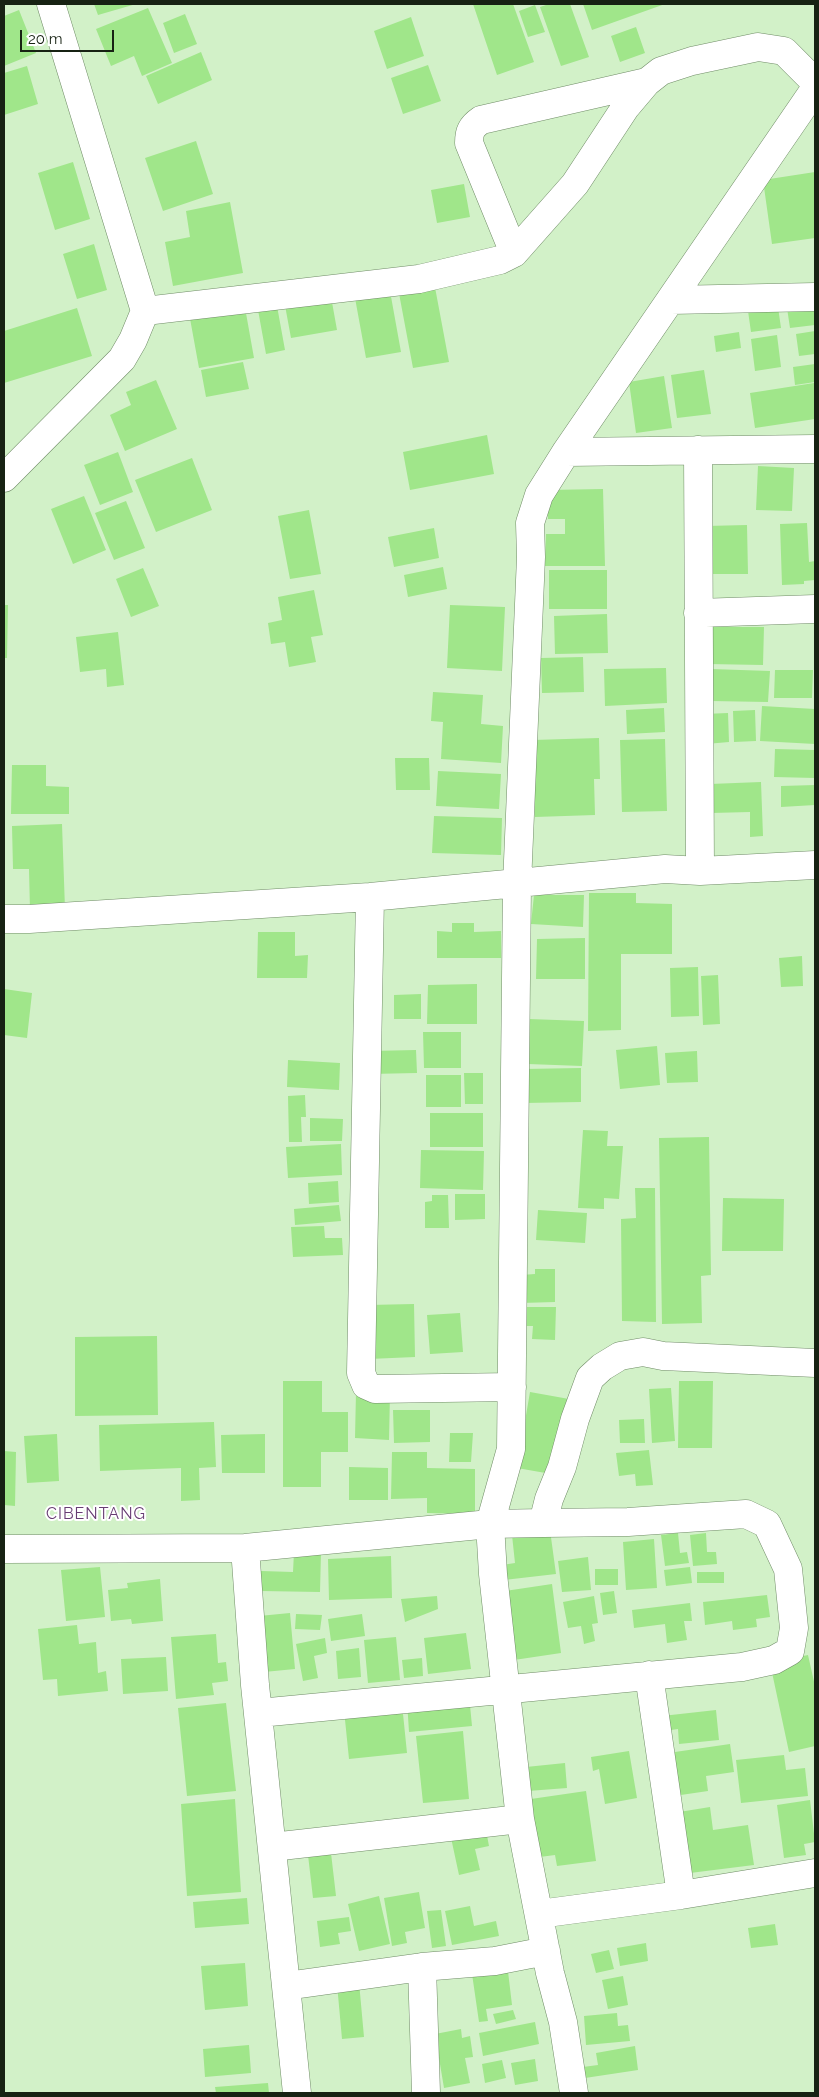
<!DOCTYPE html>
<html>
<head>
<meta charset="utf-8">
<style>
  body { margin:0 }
  #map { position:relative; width:819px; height:2097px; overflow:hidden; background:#d2f1c8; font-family:Raleway,sans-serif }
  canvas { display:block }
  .frame { position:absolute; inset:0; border:5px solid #172213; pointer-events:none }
  .scale { position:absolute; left:20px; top:30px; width:94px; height:22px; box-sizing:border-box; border:2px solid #172213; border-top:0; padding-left:6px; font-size:15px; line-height:18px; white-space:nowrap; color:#172213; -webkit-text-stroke:4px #fff; paint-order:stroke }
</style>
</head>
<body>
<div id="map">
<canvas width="819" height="2097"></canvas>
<div class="frame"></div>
<div class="scale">20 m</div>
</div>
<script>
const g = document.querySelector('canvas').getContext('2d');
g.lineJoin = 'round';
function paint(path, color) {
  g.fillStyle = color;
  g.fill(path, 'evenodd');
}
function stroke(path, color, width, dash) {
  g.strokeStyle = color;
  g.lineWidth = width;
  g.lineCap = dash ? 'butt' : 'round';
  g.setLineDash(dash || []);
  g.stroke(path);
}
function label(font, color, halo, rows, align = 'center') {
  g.font = font + ' Raleway,sans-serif';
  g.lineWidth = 4;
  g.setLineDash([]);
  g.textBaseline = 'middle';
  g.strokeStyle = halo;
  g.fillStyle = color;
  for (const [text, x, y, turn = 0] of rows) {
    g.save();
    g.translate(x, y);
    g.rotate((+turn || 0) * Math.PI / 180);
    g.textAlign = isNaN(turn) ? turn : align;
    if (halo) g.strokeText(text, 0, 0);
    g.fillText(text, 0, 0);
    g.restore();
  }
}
paint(new Path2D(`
  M94,4H136L98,15Z
  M473,4H513L534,62L497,75Z
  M549,4H570L589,57L561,66L540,7Z
  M583,4H665L592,30Z
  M535,5L545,32L528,37L519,11Z
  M148,8L172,63L142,76L134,56L111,66L96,29Z
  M19,10L36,53L4,66V16Z
  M185,14L197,44L174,53L163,23Z
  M411,17L424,56L387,69L374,31Z
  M636,27L645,53L620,62L611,36Z
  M201,52L212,80L158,104L146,76Z
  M428,65L441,101L403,114L391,78Z
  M27,66L38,104L4,115V73Z
  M196,141L213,194L163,211L145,158Z
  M73,162L90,219L55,230L38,173Z
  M815,172V238L772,244L763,180Z
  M464,184L470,217L437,223L431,190Z
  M230,202L243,273L173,286L165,242L190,237L186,211Z
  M94,244L107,290L77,299L63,254Z
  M434,282L449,362L413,368L398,288Z
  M330,291L337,330L291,338L284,300Z
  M390,291L401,352L366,358L355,298Z
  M244,302L254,358L199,368L189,313Z
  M815,304V325L790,328L787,308Z
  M277,306L285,350L266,354L258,310Z
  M778,307L781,328L751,332L748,311Z
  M77,308L92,356L4,383V331Z
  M815,331V354L799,356L796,334Z
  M739,332L741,348L716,352L714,336Z
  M777,335L781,367L755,371L751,339Z
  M243,362L249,389L206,397L201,370Z
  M815,364V382L795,385L793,367Z
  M704,370L711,414L677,418L671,375Z
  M664,376L672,428L636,433L629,382Z
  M156,380L177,429L125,451L110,415L131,405L126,392Z
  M814,383L815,419L755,428L750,393Z
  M487,435L494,474L410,490L403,452Z
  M118,452L133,492L100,505L84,465Z
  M192,458L212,510L156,532L135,480Z
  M758,466L794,468L792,511L756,510Z
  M603,489L605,566H545L546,534H565V519H548V490Z
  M84,496L106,550L73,564L51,509Z
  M126,501L145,548L114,560L95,513Z
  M309,510L321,574L290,579L278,516Z
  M807,523L809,562L815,561V580L804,581V584L782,585L780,524Z
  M747,525L748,574H707L706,526Z
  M434,528L439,558L394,567L388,537Z
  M443,567L447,589L408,597L404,575Z
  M143,568L159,606L131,617L116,579Z
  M549,570H607V609H549Z
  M314,590L323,635L311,637L316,662L289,667L285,642L271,644L268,623L282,620L278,597Z
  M4,605H8L7,658H4Z
  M450,605L505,607L502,671L447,668Z
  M607,614L608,653L555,654L554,616Z
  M708,627H764L763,665L707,664Z
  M118,632L124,685L107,687L106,669L80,672L76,637Z
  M583,657L584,692L542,693L541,658Z
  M666,668L667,703L605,706L604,669Z
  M711,669L770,671L768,702L710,701Z
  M775,670H813L812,698H774Z
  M433,692L483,695L481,724L503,726L501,763L441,759L443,722L431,721Z
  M762,706L815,709V744L760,741Z
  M664,708L665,732L627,734L626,710Z
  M755,710L756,741L734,742L733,711Z
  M728,713L729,742L706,744L704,714Z
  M599,738L600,779H594L595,815L535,817L533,740Z
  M665,739L667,811L622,812L620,740Z
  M775,749L815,750V778L774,777Z
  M395,758H429L430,790H396Z
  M12,765H46V786L69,787V814H11Z
  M438,771L501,774L499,809L436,806Z
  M761,782L763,836L750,837V812L711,813L710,784Z
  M815,785V805L781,807V786Z
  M434,816L502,818L501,855L432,853Z
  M62,824L65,909L30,910L29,869H13L12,826Z
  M589,893H636V903L672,904V954H621V1030L588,1031Z
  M534,895H584L583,927L531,924Z
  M452,923H474V932L501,931V958H437V931L452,932Z
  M258,932H295V956L308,955L307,978H257Z
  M585,938V979H536L537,939Z
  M802,956L803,986L781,987L779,958Z
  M698,967L699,1016L671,1017L670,968Z
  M718,975L720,1024L703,1025L701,976Z
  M477,984V1024H427L428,985Z
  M4,989L32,993L27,1038L4,1035Z
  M421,994V1019H394V995Z
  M529,1019L584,1021L582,1066L528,1064Z
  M423,1032H461V1068H424Z
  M657,1046L660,1085L620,1089L616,1050Z
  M416,1050L417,1073L370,1074V1051Z
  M697,1051L698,1082L667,1083L665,1053Z
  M288,1060L340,1063L339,1090L287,1087Z
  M581,1068V1102L524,1103V1069Z
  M464,1073H483V1104H465Z
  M426,1075H461V1107H426Z
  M305,1095L306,1117H301L302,1142H289L288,1096Z
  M430,1113H483V1147H430Z
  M310,1118L343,1119L342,1141H310Z
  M583,1130L608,1131L607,1146H623L619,1199L604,1198V1209L578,1208Z
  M709,1137L711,1275L701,1276L702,1323L662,1324L659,1138Z
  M341,1144L342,1175L288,1178L286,1147Z
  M421,1150L484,1151L483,1190L420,1188Z
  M338,1181L339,1202L309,1204L308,1183Z
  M635,1188H655L656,1322L622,1321L621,1219L636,1218Z
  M455,1194H485V1219L455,1220Z
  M432,1195H448L449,1228H425V1202L432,1201Z
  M723,1198L784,1199L783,1251H722Z
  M339,1205L341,1221L295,1225L294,1209Z
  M538,1210L587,1213L585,1243L536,1240Z
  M324,1226L325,1238H342L343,1255L293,1257L291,1227Z
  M535,1269H555V1302L521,1303V1275L535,1274Z
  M414,1304L415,1357L369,1359L368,1305Z
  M523,1307H556L555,1340L532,1339L533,1326H523Z
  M460,1313L463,1352L430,1354L427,1315Z
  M157,1336L158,1415L75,1416V1337Z
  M283,1381H322V1412H348V1452H321V1487H283Z
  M679,1381H713L712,1448H678Z
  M671,1388L675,1441L652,1443L649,1389Z
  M356,1392L390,1393L389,1440L355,1438Z
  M530,1392L569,1399L557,1475L517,1468Z
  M393,1410H430V1442L394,1443Z
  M644,1419L645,1443H620L619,1420Z
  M214,1422L216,1467L199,1468L200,1500L181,1501V1468L100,1471L99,1425Z
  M450,1433H473L471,1462H449Z
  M57,1434L59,1481L27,1483L24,1436Z
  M265,1434V1473H222L221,1435Z
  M649,1450L653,1485L636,1486L635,1474L619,1476L616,1453Z
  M4,1451L16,1452L15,1506L4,1505Z
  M392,1452H427V1468L475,1469V1514L427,1513V1498L391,1499Z
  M349,1467L388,1468V1500H349Z
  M550,1530L556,1574L504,1580L502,1565L515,1563L512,1535Z
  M678,1533L680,1553L687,1552L689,1563L665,1566L661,1535Z
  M706,1533L707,1552H716L717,1564L693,1566L690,1535Z
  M654,1539L657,1588L626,1590L623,1542Z
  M294,1552H321L320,1592L261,1591V1571L293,1572Z
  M391,1556L392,1598L329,1600L328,1559Z
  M588,1557L591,1590L562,1592L558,1561Z
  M100,1567L105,1617L66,1621L61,1570Z
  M690,1567L692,1583L666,1586L664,1570Z
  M595,1569H618V1585H595Z
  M697,1572H724V1583H697Z
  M160,1579L163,1621L132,1624L131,1619L111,1621L108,1590L128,1588L127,1583Z
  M552,1584L561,1653L514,1660L505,1591Z
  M614,1591L617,1613L603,1615L600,1593Z
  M767,1595L770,1617L756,1619L757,1627L733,1630L732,1621L705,1625L703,1602Z
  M437,1596L438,1609L405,1622L401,1599Z
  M594,1596L598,1623L592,1624L595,1641L584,1644L581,1626L568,1628L563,1602Z
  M690,1603L692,1621H684L687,1640L667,1643L665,1624L634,1628L632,1610Z
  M290,1613L295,1669L264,1672L259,1616Z
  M296,1614L322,1615L320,1630L295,1629Z
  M362,1614L365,1636L331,1641L328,1619Z
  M77,1625L79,1644L96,1642L98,1673L106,1671L108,1691L58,1696L57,1679L43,1680L38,1629Z
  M466,1633L471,1669L428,1674L424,1638Z
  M216,1634L218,1663L226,1662L228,1681L212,1683L214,1695L176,1699L171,1637Z
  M396,1637L400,1680L368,1683L364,1640Z
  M325,1638L327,1653L314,1656L318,1678L303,1681L296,1644Z
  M359,1648L361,1677L338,1679L336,1651Z
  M808,1655L815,1686V1746L789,1752L770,1663Z
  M166,1657L168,1691L123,1694L121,1659Z
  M422,1658L423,1676L404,1678L402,1660Z
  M469,1695L472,1726L409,1732L407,1701Z
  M226,1703L236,1791L187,1796L178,1708Z
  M402,1704L407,1753L349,1759L344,1710Z
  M716,1710L719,1740L679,1744L678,1729L664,1731L662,1716Z
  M463,1731L469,1799L423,1803L416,1736Z
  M730,1744L734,1772L706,1776L708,1791L674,1796L668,1753Z
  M629,1751L637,1798L605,1804L599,1769L593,1771L591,1757Z
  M784,1755L786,1770L805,1768L808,1796L741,1803L736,1760Z
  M565,1763L567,1788L528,1791L526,1767Z
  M586,1791L596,1861L557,1866L555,1855L532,1858L524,1800Z
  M235,1799L241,1892L187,1896L181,1804Z
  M810,1800L815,1842L804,1844L806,1855L784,1858L777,1805Z
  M710,1807L713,1830L748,1825L754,1865L682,1874L673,1813Z
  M485,1825L489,1846L475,1849L480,1870L459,1875L450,1833Z
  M331,1853L336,1896L313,1898L308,1855Z
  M419,1892L425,1928L405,1932L407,1943L392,1946L384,1898Z
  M379,1896L390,1944L359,1951L348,1904Z
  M247,1898L249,1924L195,1928L193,1902Z
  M470,1906L474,1926L496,1921L499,1936L452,1945L445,1911Z
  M441,1910L446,1946L432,1948L427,1911Z
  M349,1917L351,1931L338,1933L340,1944L320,1947L317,1921Z
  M775,1924L778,1945L751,1948L748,1928Z
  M646,1943L648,1961L620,1966L617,1948Z
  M609,1950L614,1969L596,1973L591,1954Z
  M245,1963L248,2006L205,2010L201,1966Z
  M507,1963L512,2005L486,2009L488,2021L479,2022L471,1967Z
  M623,1976L628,2005L608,2009L602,1980Z
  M359,1982L364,2037L342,2039L337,1984Z
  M513,2010L516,2019L496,2024L493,2014Z
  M617,2013L618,2026L628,2025L630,2041L586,2045L584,2016Z
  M535,2022L539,2044L483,2056L479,2033Z
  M461,2029L462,2038L470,2036L473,2057L465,2058L470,2083L444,2088L435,2034Z
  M249,2045L251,2073L205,2077L203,2049Z
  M635,2046L638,2070L585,2078L583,2067L598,2065L596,2053Z
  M535,2059L538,2081L515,2085L511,2063Z
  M502,2060L506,2078L485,2083L482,2064Z
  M268,2083L269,2093H216L215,2087Z`), '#a0e68a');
const minor = new Path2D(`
  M514,253L469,143C469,132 471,127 481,120L647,82
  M671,300L815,297
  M145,311L419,279L500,260L514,253L575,184L625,108L647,82L661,71L692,61L758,47L784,51L815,82
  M698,450L700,871
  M566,452L815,449
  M698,613L815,609
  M370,897L361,1373L366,1385L375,1389L512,1387
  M4,919H29L370,897L665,869L700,871L815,865
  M245,1548L255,1685L297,2093
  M4,1549L245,1548L490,1524L543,1523L549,1499L562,1467L575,1419L590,1378L602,1367L620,1356L643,1352L663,1356L815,1363
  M649,1675L681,1895
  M259,1713L742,1667L774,1660L790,1651L794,1628L788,1569L767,1524L746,1514L628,1522L543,1523
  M272,1847L520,1819
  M539,1914L681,1895L815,1873
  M286,1986L422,1967
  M426,2093L422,1967L495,1961L546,1951
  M574,2093L563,2022L550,1973L520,1819L493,1574L490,1524L511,1449L517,884L531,557L530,523L539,495L566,452L815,89`);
const tertiary = new Path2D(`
  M4,478L122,359L133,340L145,311L51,4`);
stroke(minor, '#708c67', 29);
stroke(tertiary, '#708c67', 29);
stroke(minor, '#fff', 28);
stroke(tertiary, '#fff', 28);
g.letterSpacing = '1px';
label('16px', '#673d73', '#fff', [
  ["CIBENTANG",96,1514]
]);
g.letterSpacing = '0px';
</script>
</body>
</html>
